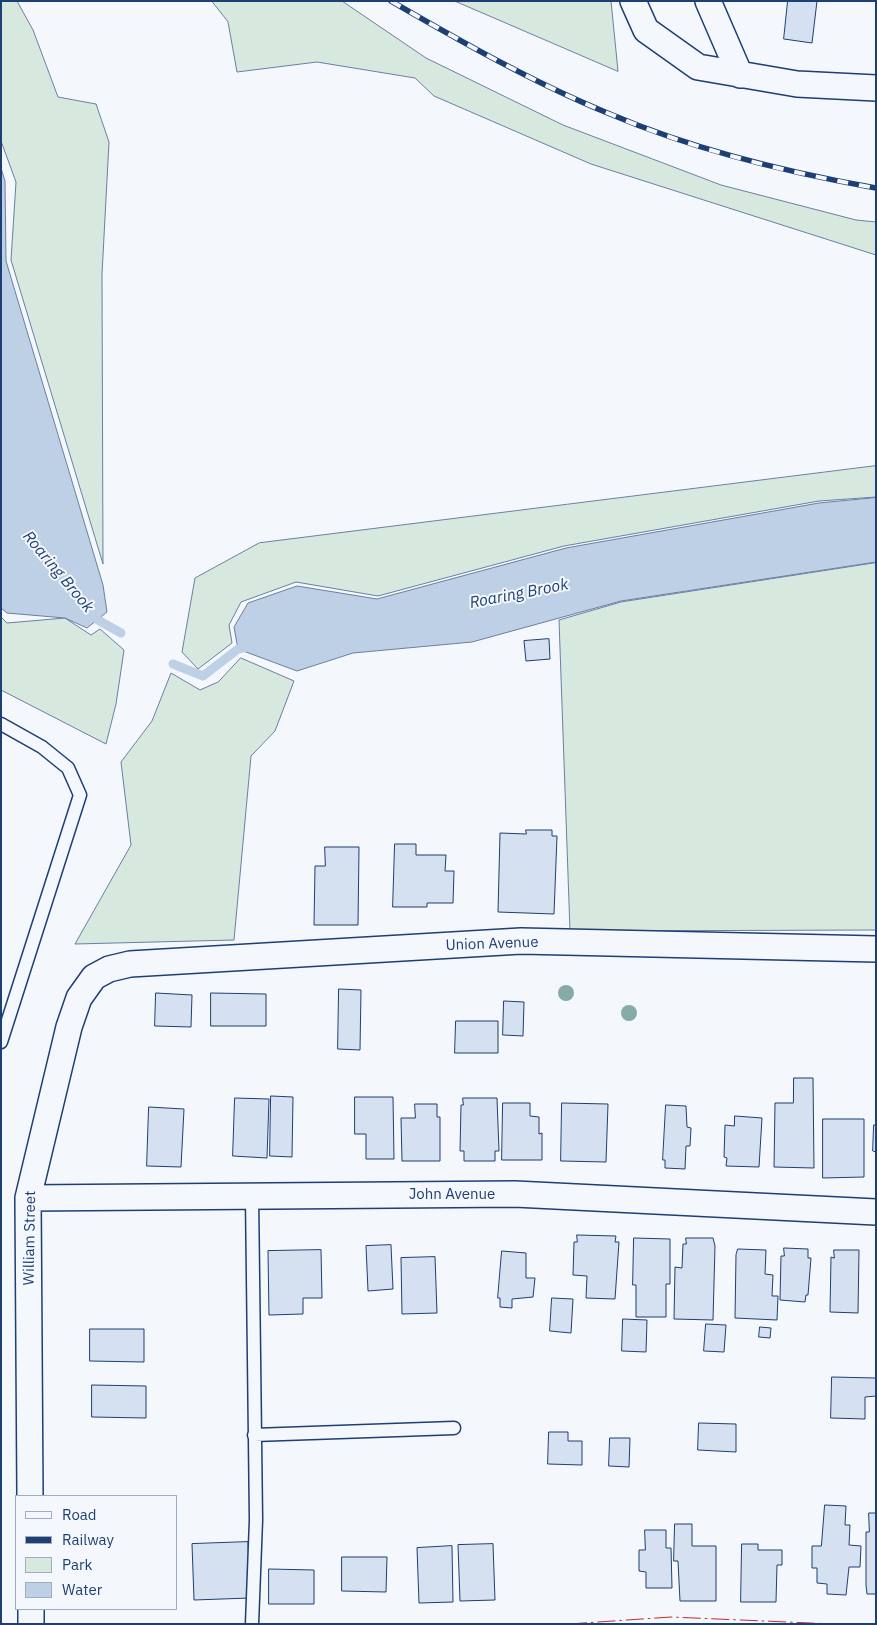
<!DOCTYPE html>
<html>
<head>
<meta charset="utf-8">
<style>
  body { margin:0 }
  #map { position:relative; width:877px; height:1625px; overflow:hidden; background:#f4f7fb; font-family:"IBM Plex Sans",sans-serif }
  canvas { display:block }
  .frame { position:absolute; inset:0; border:2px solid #1d3f73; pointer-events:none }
  .legend { position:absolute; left:15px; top:1495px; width:162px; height:115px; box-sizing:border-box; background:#f4f7fb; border:1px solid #9eadc5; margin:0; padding:6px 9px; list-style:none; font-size:15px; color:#1d3f73 }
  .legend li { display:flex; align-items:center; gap:10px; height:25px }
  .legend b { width:25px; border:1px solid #9eadc5 }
</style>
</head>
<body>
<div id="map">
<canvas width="877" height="1625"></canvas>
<div class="frame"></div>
<ul class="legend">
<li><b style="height:6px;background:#f4f7fb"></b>Road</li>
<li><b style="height:6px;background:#1d3f73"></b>Railway</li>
<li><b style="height:14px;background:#d7e8df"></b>Park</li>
<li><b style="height:14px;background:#bed0e5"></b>Water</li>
</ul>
</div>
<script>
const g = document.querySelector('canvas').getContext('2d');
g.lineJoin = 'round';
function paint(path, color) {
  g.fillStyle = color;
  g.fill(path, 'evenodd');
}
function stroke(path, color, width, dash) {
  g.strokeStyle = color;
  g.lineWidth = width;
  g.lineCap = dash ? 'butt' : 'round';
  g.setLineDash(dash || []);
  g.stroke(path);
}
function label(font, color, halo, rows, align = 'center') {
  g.font = font + ' "IBM Plex Sans",sans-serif';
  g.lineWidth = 4;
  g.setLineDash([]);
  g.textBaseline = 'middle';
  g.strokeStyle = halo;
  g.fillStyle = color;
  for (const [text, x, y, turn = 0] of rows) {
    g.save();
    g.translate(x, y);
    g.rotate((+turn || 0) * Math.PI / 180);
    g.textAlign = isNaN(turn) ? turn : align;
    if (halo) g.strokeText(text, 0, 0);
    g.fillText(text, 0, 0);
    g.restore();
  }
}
const green = new Path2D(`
  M1,1H17L33,30L58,97L96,104L109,142L102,274L103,564L11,260L16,182L1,141Z
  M212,1H342L426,58L563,125L721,185L856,220L876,222V255L591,164L434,96L415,78L317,62L237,72L228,22Z
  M455,1H611L618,71Z
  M876,466V497L819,501L564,546L378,596L296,582L241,602L229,625L232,643L198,669L182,652L195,578L259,543Z
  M876,563V930L570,931L559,620L621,602Z
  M1,617L7,623L65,618L91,635L100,629L124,650L116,704L106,744L1,690Z
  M241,658L294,681L275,731L251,756L234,940L75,944L131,845L121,762L152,721L171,673L200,690L218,682Z`);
paint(green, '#d7e8df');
stroke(green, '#687fa3', 1);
const water = new Path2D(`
  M1,168L5,181L6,261L103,585L107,612L87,628L65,618L7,613L1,608Z
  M876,498V562L621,601L472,642L353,653L297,671L238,649L234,627L248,603L297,586L377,599L566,548L819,503Z`);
paint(water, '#bed0e5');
stroke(water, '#687fa3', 1);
stroke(new Path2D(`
  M91,612L98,620L121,633
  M173,664L203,676L238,649L248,647`), '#bed0e5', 9);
const building = new Path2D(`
  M788,1H817L812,43L784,39Z
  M549,639L550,659L526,661L524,641Z
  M526,830H552V836H557L554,914L498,912L500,833L526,834Z
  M395,844H416V855H446L445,871H454L453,903H427V907H393Z
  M325,847H359L358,925H314L315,866H325Z
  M339,989L361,990L360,1050L338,1049Z
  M156,993L192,995L191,1027L155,1026Z
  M211,993L266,994V1026H211Z
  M504,1001L524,1002L523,1036L503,1035Z
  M456,1021H498V1053H455Z
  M794,1078H813L814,1168L774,1167L775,1103H793Z
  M271,1096L293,1097L292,1157L270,1156Z
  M355,1097H393L394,1159H366V1134H355Z
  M235,1098L269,1099L267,1158L233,1156Z
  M463,1098H497L499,1151H495V1161H464V1151H460L461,1105H463Z
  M503,1103H530V1116L539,1117V1134L542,1133V1160H502Z
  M562,1103L608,1104L606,1162L561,1161Z
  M415,1104H437V1117H440V1161H402L401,1118H415Z
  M666,1105L686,1106L687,1127L691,1128L690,1146H686L685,1169L665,1168V1160H663Z
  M149,1107L184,1109L181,1167L147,1166Z
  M735,1116L762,1118L759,1167L726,1166L727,1158L724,1157L725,1125L734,1126Z
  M823,1119H864V1177L823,1178Z
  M874,1125H876V1152L873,1151Z
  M577,1235L616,1236L615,1242H619L615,1299L586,1298L587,1276L573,1275L574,1242H577Z
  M634,1238L670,1239V1284H666V1317H636V1285H633Z
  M686,1238H713L715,1246L713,1320L674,1319L675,1267L682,1268L683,1244H686Z
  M391,1245L393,1289L368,1291L366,1246Z
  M784,1248L808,1249V1258H811L808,1295H806L805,1302L780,1300L781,1256H784Z
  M738,1249L766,1250L765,1274L773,1275L772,1296H778L777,1320L735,1318L736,1255Z
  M321,1250L322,1298H303V1314L269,1315L268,1251Z
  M834,1250H859L858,1313L830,1312L831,1257L834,1258Z
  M502,1251L526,1253V1278H535L533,1297L512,1299V1308L500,1307V1298H498Z
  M435,1257L437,1313L402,1314L401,1258Z
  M552,1298L573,1299L571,1333L550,1331Z
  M623,1319L647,1320L646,1352L622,1351Z
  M706,1324L726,1325L724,1352L704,1351Z
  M760,1327L771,1328L770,1338L759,1337Z
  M90,1329H144V1362L90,1361Z
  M832,1377L876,1378V1396L865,1397V1419L831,1418Z
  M92,1385L146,1386V1418L92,1417Z
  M699,1423L736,1424V1452L698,1450Z
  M549,1432H568V1441H582V1465L548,1464Z
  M610,1438H630L629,1467L609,1466Z
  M825,1505L846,1506L845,1525H850L849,1545L861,1546L860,1567H849L846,1595L827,1594V1584L817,1583V1568H812V1546H821Z
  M869,1513H876V1594H867L866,1585V1532H869Z
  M675,1524H692V1546H716V1601H680L678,1561H674Z
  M645,1530H666V1548H671L672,1588H646V1572L639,1571V1550H645Z
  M248,1542L250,1598L194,1600L192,1544Z
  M493,1544L495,1600L460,1601L458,1545Z
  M742,1544H758V1550H782V1565H777L776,1602H741Z
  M452,1546L453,1602L419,1603L417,1548Z
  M342,1557H387L386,1592L342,1591Z
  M269,1569L314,1570V1604H269Z`);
paint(building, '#d5e0f0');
stroke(building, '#1d3f73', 1);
const lane = new Path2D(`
  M1,724L42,747L68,768L80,795L1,1042
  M254,1435L454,1428
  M252,1624L256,1520L252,1196`);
const street = new Path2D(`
  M633,1L646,30L698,67L797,84L876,88
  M708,1L740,75
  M28,1198L515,1194L876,1212
  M30,1496L28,1198L69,1027L79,998L94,977L109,969L130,964L521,941L876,949
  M31,1609V1624`);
stroke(lane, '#1d3f73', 15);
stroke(street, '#1d3f73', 28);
stroke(lane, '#f4f7fb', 12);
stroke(street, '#f4f7fb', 25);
const rail = new Path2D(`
  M391,1C462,42 534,83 610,114C695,150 785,172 876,188`);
stroke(rail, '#1d3f73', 5.5);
stroke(rail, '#f4f7fb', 4, [11]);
stroke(new Path2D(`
  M569,1624L671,1617L833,1624`), '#c62828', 1, [18, 4, 2.5, 4]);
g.fillStyle = '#86aba6';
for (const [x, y] of [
  [566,993],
  [629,1013]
]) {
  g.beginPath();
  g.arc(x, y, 8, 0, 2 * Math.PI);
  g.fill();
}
label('15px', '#1d3f73', '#f4f7fb', [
  ["Union Avenue",492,944,-2],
  ["John Avenue",452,1195],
  ["William Street",30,1238,-89]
]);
label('italic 16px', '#1d3f73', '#f4f7fb', [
  ["Roaring Brook",58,572,50],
  ["Roaring Brook",519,594,-11]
]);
</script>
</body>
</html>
